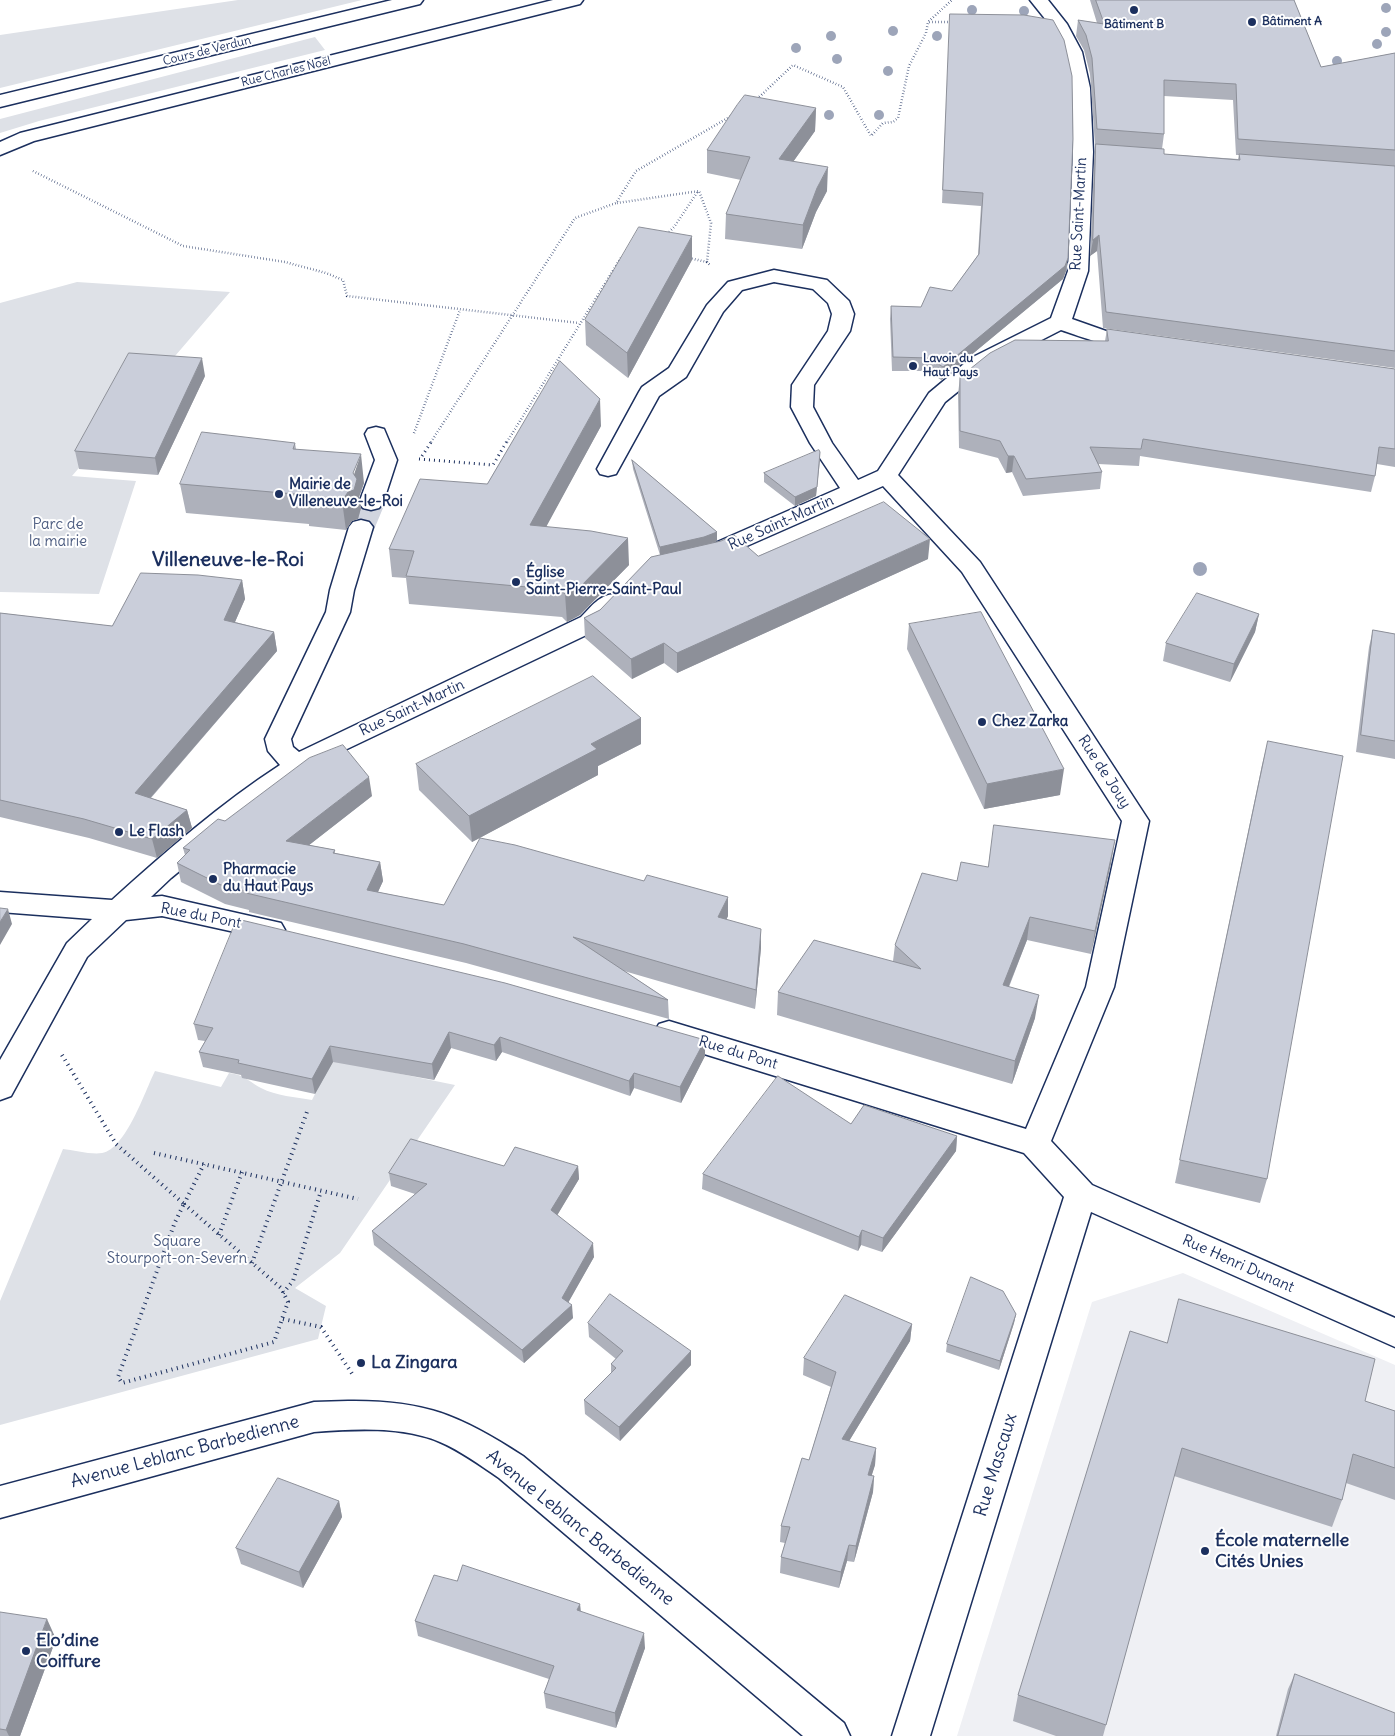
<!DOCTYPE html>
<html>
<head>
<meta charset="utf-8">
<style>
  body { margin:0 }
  canvas { display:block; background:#fff }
</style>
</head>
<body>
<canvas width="1395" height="1736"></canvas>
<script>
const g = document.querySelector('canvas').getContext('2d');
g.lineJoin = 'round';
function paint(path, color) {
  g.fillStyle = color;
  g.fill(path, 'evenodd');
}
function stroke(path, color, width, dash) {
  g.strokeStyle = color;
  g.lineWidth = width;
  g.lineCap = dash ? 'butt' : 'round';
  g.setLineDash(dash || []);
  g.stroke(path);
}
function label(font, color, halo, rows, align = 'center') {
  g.font = font + ' Delius,sans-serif';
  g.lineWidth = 4;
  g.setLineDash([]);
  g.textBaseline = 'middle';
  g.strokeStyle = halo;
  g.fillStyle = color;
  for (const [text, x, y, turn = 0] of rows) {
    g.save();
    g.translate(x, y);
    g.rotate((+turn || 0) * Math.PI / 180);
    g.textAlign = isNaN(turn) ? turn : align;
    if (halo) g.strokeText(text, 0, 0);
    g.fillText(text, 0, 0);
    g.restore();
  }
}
paint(new Path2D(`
  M1183,1273L1395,1365V1736H957L1092,1302Z`), '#eff0f4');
paint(new Path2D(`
  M238,0H362L0,88V35Z
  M315,37L325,50L39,121L0,133V119Z
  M77,282L230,292L72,476L136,481L99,594L0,592V303Z
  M332,1060L455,1085L340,1253L295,1288L326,1306L318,1339L0,1425V1301L63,1149C73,1150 92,1155 102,1153C126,1149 145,1091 155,1071L221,1087L229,1073C245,1075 248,1081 261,1088C276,1096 296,1097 312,1100Z`), '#dee1e7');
stroke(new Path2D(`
  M361,527L371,503`), '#d1d5df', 26, [26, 13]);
const minor = new Path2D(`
  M553,0H583L580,4L34,141L0,155V142L20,133Z
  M1030,0H1048L1067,24L1082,52L1090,88L1093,152L1088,271L1072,319L1106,331L1151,338L1154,343L1151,348C1126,354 1085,338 1061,330L987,368L945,402L898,475L980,562L1149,821L1114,987L1051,1141L1092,1185L1395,1318V1347L1091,1212L930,1736H892L1064,1197L1024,1153L659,1040L654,1032L659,1024L669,1021L1026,1129L1086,987L1122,821L962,572L883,486L715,560L707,563L699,560L695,555L699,550L840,488L810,443L791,407L792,385L828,331L832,314L828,303L813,289L774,282L742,290L723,312L686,377L659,396L616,474L608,476L600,474L597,469L639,392L642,387L669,368L707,305L728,282L774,270L827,280L849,301L854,314L850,331L814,385L813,407L832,443L858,480L878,471L929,393L971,358L1051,318L1068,271L1073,152L1072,88L1064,52L1050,25Z
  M376,427L384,429L397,460L383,503L379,508L371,510L363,508L359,503L375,460L365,434L368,429Z
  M361,520L369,522L373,527L354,590L350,612L291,739L293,747L299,752L581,617C593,605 602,591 621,595L624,601L599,629L326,759L267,799L171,878L151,897L162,896L281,923L285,930L281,937L271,940L162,916L126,920L87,957L11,1096L0,1100V1060L67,943L92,919L0,912V892L112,900C165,852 220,804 280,765L268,751L265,739L326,612L330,590L349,527L353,522Z
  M348,1401C424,1400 460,1415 523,1456L844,1723L850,1736H803L499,1478C480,1465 461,1451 440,1442C402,1426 354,1429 314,1432L0,1518V1486L314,1402Z`);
const primary = new Path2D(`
  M392,0H423L420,4L0,107V95Z`);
stroke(minor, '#1b2f5e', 3);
stroke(primary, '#1b2f5e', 3);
stroke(new Path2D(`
  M929,22H952
  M755,101L793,65L843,87L871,136L883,123L893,122L898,118L909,66L926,33L928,22L952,0
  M33,171L183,246L285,262L326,273L343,280L347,296L579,323
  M617,203L699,191L711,223L707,262L710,265
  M667,234L674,227L698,191
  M689,258L707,262
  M414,433L460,310
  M431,442L575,218L616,203L636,171L733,115
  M507,442L622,256`), '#1b2f5e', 2.5, [0.5, 2.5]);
stroke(new Path2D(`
  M422,456L432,441
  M419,459L493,465L507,441`), '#1b2f5e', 3, [1, 4]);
stroke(new Path2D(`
  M62,1055L116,1144L184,1204
  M154,1153L358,1199
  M184,1204L281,1288L288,1302L274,1342L122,1383L118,1377L175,1222Z
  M184,1204L204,1164
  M219,1235L242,1172
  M252,1263L308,1109
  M283,1293L293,1281L321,1191
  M283,1319L321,1327L353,1375`), '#1b2f5e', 4, [1, 4.5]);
paint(minor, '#fff');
paint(primary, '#fff');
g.fillStyle = '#9da5b9';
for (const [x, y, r] of [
  [1386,8,5],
  [972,10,5],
  [1024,11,5],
  [893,31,5],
  [1386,32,5],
  [831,36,5],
  [937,36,5],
  [1377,44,5],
  [796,48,5],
  [837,59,5],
  [1337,61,5],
  [888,71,5],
  [829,115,5],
  [879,115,5],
  [1200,569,7]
]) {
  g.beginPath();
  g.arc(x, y, r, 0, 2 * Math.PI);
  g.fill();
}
paint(new Path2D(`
  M1090,0H1294L1321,67L1395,53V368L1103,328L1097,251L1090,256L1094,160L1096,145H1095L1090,74L1084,50L1076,36L1078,20L1097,23ZM1164,96L1233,100L1236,155H1239L1238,159L1164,154L1162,149L1164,134Z
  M950,14L1066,271L1063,279L941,380L928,371H892L890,319L891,306L921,307L952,291L978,255L981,206L942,203Z
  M816,108L815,131L793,162L827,191L816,212L802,249L725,239L726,214L741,180L707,173V150Z
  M692,260L628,378L586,345L585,320Z
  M1107,329L1395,369V467L1377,464L1375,476L1371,492L1140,456L1139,466L1098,464L1102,472L1100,489L1023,496L1012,472L1006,473L998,458L959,448L958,394L960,377L1105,341Z
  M205,376L158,475L79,469L75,451Z
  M601,426L546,526L629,565L580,615L567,622L562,617L409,604L406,578L392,577L389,549L487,484Z
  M295,443L296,449L364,483L359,497L361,508L358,519L352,521L346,530L309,526V524L186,513L180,484Z
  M632,460L717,532V541L712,543L758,556L928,559L677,673L664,663L632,679L585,638L584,618L600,610L660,555L633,469Z
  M820,461L816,496L795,506L764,482V473Z
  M242,580L245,599L235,622L274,632L277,651L151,798L187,810L192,828L157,858L89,838L0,817V613L112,626Z
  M1259,614L1255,632L1230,682L1163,661L1166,643Z
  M909,624L1060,795L984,809L907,649Z
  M1373,630L1395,634V759L1356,752L1369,647Z
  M641,718V744L598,766V775L472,842L419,790L416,764Z
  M1268,741L1267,1179L1260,1203L1175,1183L1262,765Z
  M372,796L309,845L335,850V853L380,862L383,881L378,892L444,905L644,881L728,897V916L726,920L761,948L755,1009L624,971L668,1000L669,1019L466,963L249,912V910L225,904L181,882L177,863L185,855L183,848L225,821Z
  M1111,863L1091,954L1027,940L1009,987L1035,1018L1012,1084L777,1015L778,992L893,961L895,945L957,881L988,867Z
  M194,1024L705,1040V1056L681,1103L634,1088L630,1096L502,1052L496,1061L451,1048L434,1080L333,1062L315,1094L242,1078L241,1075L203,1067L199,1052L205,1041L198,1040Z
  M851,1124L957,1136L956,1151L882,1252L861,1245L858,1251L702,1189L703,1174Z
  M504,1166H578L579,1179L557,1215L594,1257L568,1302L573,1318L524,1363L374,1245L372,1231L415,1194L391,1186L389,1173Z
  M1016,1314L1014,1323L999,1370L946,1352L947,1344Z
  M588,1323L691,1365L620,1441L585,1414L584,1400L611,1373V1364L616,1359L589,1337Z
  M912,1324L910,1341L849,1441L876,1448L875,1465L871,1476H874L873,1492L854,1562L847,1561L839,1588L780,1573L781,1557L785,1543L780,1542L781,1526L809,1460L831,1387L803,1375L804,1358Z
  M1167,1343L1365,1401L1395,1411V1500L1346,1483L1342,1500L1332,1527L1174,1476L1103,1736H1056L1013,1721L1018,1695Z
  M339,1501L342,1517L303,1588L241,1564L236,1548Z
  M457,1581L580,1604L581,1612L645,1648L616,1728L546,1708L544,1693L549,1679L418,1636L415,1621Z
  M0,1612L56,1639L20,1736H0Z
  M1295,1674L1394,1736H1276L1288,1689Z`), '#aeb1bb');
paint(new Path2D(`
  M816,108L815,131L778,183L779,159Z
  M828,167L827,191L816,212L802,249L803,225L817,188Z
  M1099,235L1097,251L1090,256L1093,240Z
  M692,236V260L628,378L627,353Z
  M1068,258L1066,271L1063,279L941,380L943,367Z
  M202,358L205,376L158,475L155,458Z
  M600,399L601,426L532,553L530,525Z
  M820,452L816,496L795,506V497Z
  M361,454L364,483L359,497L361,508L358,519L352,521L346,530L342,501L348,492Z
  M1008,456H1014L1012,472L1006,473Z
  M717,532V541L704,546L660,556V547Z
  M628,538L629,565L580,615L567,622L565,594Z
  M930,539L928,559L677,673V653Z
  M242,580L245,599L228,638L224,620Z
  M1259,614L1255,632L1230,682L1234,664Z
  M274,632L277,651L139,811L135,793Z
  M664,643V663L632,679L631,659Z
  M641,718V744L598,766V775L472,842L469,816L591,744Z
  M1064,769L1060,795L984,809L987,784Z
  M369,777L372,796L290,860L286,841Z
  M187,810L192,828L157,858L152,839Z
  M1115,840L1111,863L1091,954L1095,931Z
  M380,862L383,881L370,909L367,890Z
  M728,897V916L718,937V917Z
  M8,909L12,924L0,945V922Z
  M1030,917L1027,940L1000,1008L1003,985Z
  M761,929V948L755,1009L756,990Z
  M1039,995L1035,1018L1012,1084L1015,1061Z
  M449,1032L451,1048L434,1080L432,1064Z
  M500,1037L502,1052L496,1061L494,1045Z
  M705,1040V1056L681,1103L680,1087Z
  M330,1046L333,1062L315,1094L312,1079Z
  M634,1073V1088L630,1096L629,1081Z
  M957,1136L956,1151L882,1252L883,1238Z
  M578,1166L579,1179L552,1224L551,1210Z
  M862,1230L861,1245L858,1251L859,1237Z
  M593,1243L594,1257L563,1312L562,1298Z
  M572,1305L573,1318L524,1363L522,1350Z
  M1016,1314L1014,1323L999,1370L1000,1361Z
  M912,1324L910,1341L840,1456L842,1439Z
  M691,1351V1365L620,1441L619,1427Z
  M876,1448L875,1465L867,1491L868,1475Z
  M874,1476L873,1492L854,1562L856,1546Z
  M339,1501L342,1517L303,1588L299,1572Z
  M849,1545L847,1561L839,1588L841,1572Z
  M580,1604L581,1620L577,1610Z
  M47,1619L56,1639L20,1736H9L6,1730Z
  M644,1633L645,1648L616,1728L615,1713Z`), '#8d9099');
const building = new Path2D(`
  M1096,0H1294L1321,67L1395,53V150L1238,139L1236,84L1164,80V134L1097,129L1092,58L1086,35L1078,20L1104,24Z
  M950,14L1024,15L1053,20L1064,40L1072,76L1073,139L1068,258L1065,266L943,367L929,358L893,357L891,306L921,307L930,287L952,291L979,254L983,193L943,190Z
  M745,95L816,108L779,159L828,167L817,188L803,225L726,214L750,157L707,150L737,105Z
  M1096,144L1164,149V154L1240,160L1239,154L1395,166V351L1106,312L1099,235L1093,240Z
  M639,227L692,236L627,353L585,320Z
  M1107,329L1395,369V449L1379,447L1375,476L1143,439L1141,449L1090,447L1102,472L1026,479L1014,456H1008L1000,441L960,431V377L990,353L1015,340L1108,341Z
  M129,353L202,358L155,458L75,451Z
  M560,361L600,399L530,525L591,531L628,538L579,588L565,594L560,590L406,576L414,551L389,549L420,479L487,484Z
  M202,432L295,443L293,449L361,454L353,473L357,479L354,490L348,492L342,501L305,497L306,495L180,484Z
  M819,450L820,452L817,487L795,497L764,473Z
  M632,460L717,532L704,537L660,547Z
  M884,502L930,539L677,653L664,643L631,659L584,618L600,610L651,557L721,541L734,535L758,556Z
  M141,573L198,575L242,580L224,620L274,632L135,793L187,810L152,839L84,819L0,800V613L112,626Z
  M1197,593L1259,614L1234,664L1166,643Z
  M981,612L1064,769L987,784L909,624Z
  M1373,630L1395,634V741L1361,735Z
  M593,676L641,718L591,744L597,749L469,816L416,764Z
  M1268,741L1343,756L1267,1179L1180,1160Z
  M343,745L369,777L286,841L335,850L333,853L380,862L367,890L444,905L480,838L515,845L644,881L647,875L728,897L718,917L761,929L756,990L573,937L668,1000L464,944L246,893V891L221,885L177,863L190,850L183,848L218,819L225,821L309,758Z
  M994,825L1115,840L1095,931L1030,917L1003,985L1039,995L1015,1061L778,992L814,940L921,969L895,945L922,873L957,881L961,862L988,867Z
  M0,908L8,909L0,922Z
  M237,919L505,983L705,1040L680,1087L634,1073L629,1081L500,1037L494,1045L449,1032L432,1064L330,1046L312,1079L238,1063L239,1060L199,1052L213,1028L194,1024Z
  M778,1076L851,1124L864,1105L957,1136L883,1238L862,1230L859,1237L703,1174Z
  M411,1139L504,1166L515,1147L578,1166L551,1210L593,1243L562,1298L572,1305L522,1350L372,1231L427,1184L389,1173Z
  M971,1277L1003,1291L1016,1314L1000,1361L947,1344Z
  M610,1294L691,1351L619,1427L584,1400L616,1368L611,1364L623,1351L588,1323Z
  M845,1295L912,1324L842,1439L876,1448L868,1475L874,1476L856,1546L849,1545L841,1572L781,1557L790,1527L781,1526L802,1458L809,1460L836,1372L804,1358Z
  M1179,1299L1375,1359L1365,1401L1395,1411V1468L1353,1454L1342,1500L1182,1448L1106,1725L1018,1695L1130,1331L1167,1343Z
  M278,1478L339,1501L299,1572L236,1548Z
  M463,1565L580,1604L577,1610L644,1633L615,1713L544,1693L554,1666L415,1621L434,1575L457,1581Z
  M0,1612L47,1619L6,1730L0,1729Z
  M1295,1674L1395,1713V1732L1394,1736H1278Z`);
paint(building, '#caceda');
stroke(building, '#8d9099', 1);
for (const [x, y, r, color] of [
  [1134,10,5,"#1b2f5e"],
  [1252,22,5,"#1b2f5e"],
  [913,366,5,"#1b2f5e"],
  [279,494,5,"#1b2f5e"],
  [516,582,5,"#1b2f5e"],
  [982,722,5,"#1b2f5e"],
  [119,832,5,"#1b2f5e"],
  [213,879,5,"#1b2f5e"],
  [361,1363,5,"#1b2f5e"],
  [1205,1551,5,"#1b2f5e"],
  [26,1651,5,"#1b2f5e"]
]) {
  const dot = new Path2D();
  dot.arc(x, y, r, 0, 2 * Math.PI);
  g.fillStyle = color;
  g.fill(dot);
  stroke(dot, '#fff', 2);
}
label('bold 12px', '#1b2f5e', '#fff', [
  ["Bâtiment A",1262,22],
  ["Bâtiment B",1134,25,"center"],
  ["Lavoir du",923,359],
  ["Haut Pays",923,373]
], 'left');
label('12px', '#1b2f5e', '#fff', [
  ["Cours de Verdun",207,51,-14],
  ["Rue Charles Noël",286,72,-14]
]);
label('15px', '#1b2f5e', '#fff', [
  ["Rue Saint-Martin",1079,214,-87],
  ["Rue Saint-Martin",781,523,-24],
  ["Rue Saint-Martin",412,708,-25],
  ["Rue de Jouy",1104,772,57],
  ["Rue du Pont",201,916,11],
  ["Rue du Pont",738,1053,17],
  ["Rue Henri Dunant",1238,1264,24]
]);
label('bold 15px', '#1b2f5e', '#fff', [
  ["Mairie de",289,485],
  ["Villeneuve-le-Roi",289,502],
  ["Église",526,573],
  ["Saint-Pierre-Saint-Paul",526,590],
  ["Chez Zarka",992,722],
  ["Le Flash",129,832],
  ["Pharmacie",223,870],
  ["du Haut Pays",223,887]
], 'left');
label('15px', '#4c5c80', '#fff', [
  ["Parc de",58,525],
  ["la mairie",58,542],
  ["Square",177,1242],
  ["Stourport-on-Severn",177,1259]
]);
label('bold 18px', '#1b2f5e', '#fff', [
  ["La Zingara",371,1363],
  ["École maternelle",1215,1541],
  ["Cités Unies",1215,1562],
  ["Elo’dine",36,1641],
  ["Coiffure",36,1662]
], 'left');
label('18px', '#1b2f5e', '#fff', [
  ["Avenue Leblanc Barbedienne",185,1452,-15],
  ["Rue Mascaux",996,1465,-73],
  ["Avenue Leblanc Barbedienne",580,1528,39]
]);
label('bold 20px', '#1b2f5e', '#fff', [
  ["Villeneuve-le-Roi",228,560]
]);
</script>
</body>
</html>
